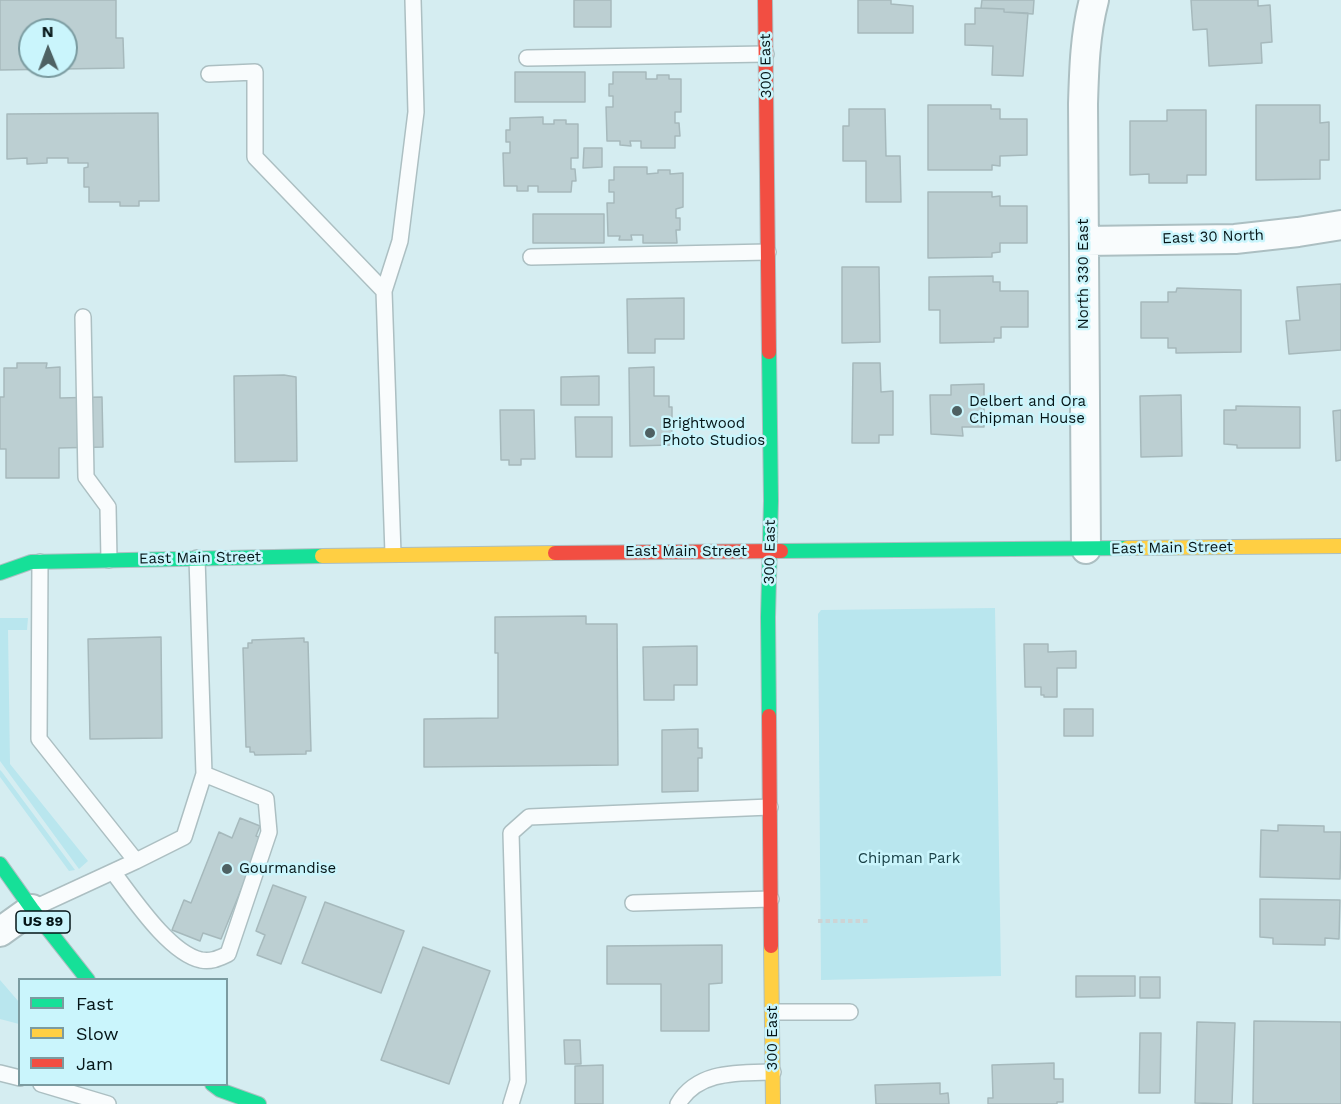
<!DOCTYPE html>
<html>
<head>
<meta charset="utf-8">
<style>
  body { margin:0 }
  #map { position:relative; width:1341px; height:1104px; overflow:hidden; background:#d5edf1; font-family:"Work Sans",sans-serif }
  canvas { display:block }
  .legend { position:absolute; left:18px; top:978px; width:210px; height:108px; box-sizing:border-box; background:#caf5fc; border:2px solid #7b9ba0; margin:0; padding:8px 10px; list-style:none; font-size:18px; color:#051517 }
  .legend li { display:flex; align-items:center; gap:12px; height:30px }
  .legend b { width:30px; border:2px solid #7b9ba0 }
  .north { position:absolute; left:18px; top:18px; width:60px; height:60px; box-sizing:border-box; background:#caf5fc; border:2px solid #7b9ba0; border-radius:50%; rotate:359deg; font-size:16px; font-weight:700; line-height:24px; text-align:center; color:#051517 }
  .north::after { content:''; display:block; margin:auto; width:21px; height:27px; background:#4e6163; clip-path:polygon(50% 0,100% 100%,50% 72%,0 100%) }
</style>
</head>
<body>
<div id="map">
<canvas width="1341" height="1104"></canvas>
<ul class="legend">
<li><b style="height:8px;background:#16e098"></b>Fast</li>
<li><b style="height:8px;background:#ffcf43"></b>Slow</li>
<li><b style="height:8px;background:#f24e42"></b>Jam</li>
</ul>
<div class="north">N</div>
</div>
<script>
const g = document.querySelector('canvas').getContext('2d');
g.lineJoin = 'round';
function paint(path, color) {
  g.fillStyle = color;
  g.fill(path, 'evenodd');
}
function stroke(path, color, width, dash) {
  g.strokeStyle = color;
  g.lineWidth = width;
  g.lineCap = dash ? 'butt' : 'round';
  g.setLineDash(dash || []);
  g.stroke(path);
}
function label(font, color, halo, rows, align = 'center') {
  g.font = font + ' "Work Sans",sans-serif';
  g.lineWidth = 5;
  g.setLineDash([]);
  g.textBaseline = 'middle';
  g.strokeStyle = halo;
  g.fillStyle = color;
  for (const [text, x, y, turn = 0] of rows) {
    g.save();
    g.translate(x, y);
    g.rotate((+turn || 0) * Math.PI / 180);
    g.textAlign = isNaN(turn) ? turn : align;
    if (halo) g.strokeText(text, 0, 0);
    g.fillText(text, 0, 0);
    g.restore();
  }
}
paint(new Path2D(`
  M995,608L1001,976L821,980L818,614L821,610Z
  M0,618H28L27,630H8L10,764L88,861L79,869L0,761Z
  M0,770L2,772L75,870L69,871L0,777Z
  M0,980L19,1002V1024L0,1019Z`), '#b9e6ee');
const building = new Path2D(`
  M0,0H116V38H123L124,68L0,70ZM30,30H66V66H30Z
  M574,0H611V27H574Z
  M858,0H891V4L913,6V33H858Z
  M982,0H1034L1033,14L1004,12V9L981,8Z
  M1191,0H1258V6L1270,5L1272,42L1261,43L1262,63L1209,66L1207,29L1193,30Z
  M975,8L1004,9V12L1028,13L1023,76L992,75L993,46L965,45V24H975Z
  M515,72H585V102H515Z
  M613,72H646V79H657V75H669V79H681V112H675V123H679L680,136H675V148H641V141H630L631,146L620,145V141H607L606,107H613V96H609V84H613Z
  M928,105H991V109H1000V119H1027V155L1000,156V166L992,165V170H928Z
  M1256,105H1320V123L1329,122V160H1320V179L1256,180Z
  M849,109H885L886,156H900L901,202H866V161H843V126H849Z
  M1167,110H1206V175H1187V183H1149V174L1130,175V121H1167Z
  M158,113L159,201H139V206H120V202H89V187H84V168L88,167V163H68V158H47V163L27,164V158L7,159V114Z
  M543,117V124H554V120H566V124H578V158H571V169H575L576,181H572L571,192H538V186H528V191H517V186H504L503,153H510V142H506V130H510V118Z
  M584,148H602V167L583,168Z
  M614,167H647V174L658,173V170H670V174L683,173V207L676,209V218H680V230H676L677,243H643V235H631L632,240H619L620,236H608L607,203H614V192H609V180H614Z
  M928,192H992V197L1000,196V206H1027V243H1000V252L992,253V257L928,258Z
  M533,214H604V243H533Z
  M842,267H879L880,342L842,343Z
  M993,276V282H1000V291H1028V327H1001V338H994V342L940,343V310H929V277Z
  M1341,284V350L1289,354L1286,321L1300,320L1297,287Z
  M1177,288L1241,290V352L1176,353V348H1168V338H1141V302H1168V292H1176Z
  M684,298V339H655V353H628L627,299Z
  M17,363H47L46,368L60,367V398L102,397L103,447L59,448V478H6V449H0V397H4V368H17Z
  M853,363H880L881,392L893,391V435H879V443H852Z
  M654,367V396H669V407H672V445L630,446L629,368Z
  M284,375L296,377L297,461L235,462L234,376Z
  M599,376V405H561V377Z
  M984,384V427H962L963,436L931,434L930,395H951V385Z
  M1181,395L1182,456L1141,457L1140,396Z
  M1236,406L1300,407V448H1237V445L1224,444V410H1236Z
  M500,410H534L535,459H521V465H509V460H501Z
  M1341,410V460L1336,461L1333,411Z
  M575,417H612V457H576Z
  M586,616V624H617L618,765L424,767V719L498,718V653H495V617Z
  M161,637L162,738L90,739L88,639Z
  M304,638V642H308L311,751H306V754L255,755L254,752H250V747H246L243,648H248V643H252V640Z
  M1024,644H1048V652L1076,651V668H1057V697H1044V695H1041V687H1025Z
  M697,646V685H674V700H644L643,647Z
  M1064,709H1093V736H1064Z
  M698,729V748H702V758H698V791L662,792V730Z
  M240,818L260,826L256,836L262,838L221,939L203,933L200,941L172,930L184,900L191,903L219,832L232,838Z
  M1278,825L1324,826V832H1341L1340,879L1260,877L1261,830L1278,831Z
  M273,885L306,897L281,964L257,955L265,935L256,931Z
  M1260,899L1340,900L1339,939L1325,938V945L1273,944V938L1260,937Z
  M325,902L404,931L381,993L302,963Z
  M722,945V983L709,984V1031H661V984H607V946Z
  M423,947L490,971L449,1084L381,1060Z
  M1076,976H1135V996L1076,997Z
  M1140,977H1160V998H1140Z
  M1254,1021L1341,1022V1104H1253Z
  M1197,1022L1235,1023L1232,1104L1195,1103Z
  M1140,1033H1161L1160,1093H1139Z
  M564,1040H580L581,1064H565Z
  M1054,1063V1079H1063V1102H1057V1104H988V1098H993L992,1065Z
  M603,1065V1104H575V1066Z
  M940,1083V1094L948,1093L949,1104H876L875,1085Z`);
paint(building, '#bccfd2');
stroke(building, '#a6b9bc', 1.5);
const lane = new Path2D(`
  M527,58L766,54
  M209,74L255,72V157L384,291
  M531,257L768,252
  M83,317L86,477L108,507L109,560
  M393,554L384,291L400,241L416,112L413,0
  M136,861L184,837L204,774L197,558
  M113,872C133,898 169,953 201,960C212,962 219,958 228,954L269,832L266,799L204,774
  M633,903L771,899
  M32,909L136,861L39,739L40,562
  M773,1012H850
  M0,1073L20,1078
  M41,1084L108,1104
  M511,1104L518,1081L511,833L529,817L770,807
  M678,1104C698,1070 738,1073 773,1072`);
const street = new Path2D(`
  M1084,241L1235,239L1298,232L1341,225
  M1086,549L1083,104C1084,69 1085,34 1094,0
  M0,932L32,909`);
const fast = new Path2D(`
  M781,551L1127,548
  M0,573L31,562L322,556
  M769,716L768,617L771,501L769,352
  M0,864L32,909L88,980
  M212,1084L220,1090L259,1104`);
const slow = new Path2D(`
  M1127,548L1341,546
  M322,556L555,553
  M771,946L773,1104`);
const jam = new Path2D(`
  M765,0L769,352
  M555,553L781,551
  M769,716L771,946`);
stroke(lane, '#acbfc2', 18);
stroke(street, '#acbfc2', 32);
stroke(fast, '#acbfc2', 16);
stroke(slow, '#acbfc2', 16);
stroke(jam, '#acbfc2', 16);
stroke(new Path2D(`
  M818,921H868`), '#cdd4d5', 4, [4.5, 3]);
stroke(lane, '#f9fcfd', 15);
stroke(street, '#f9fcfd', 28);
stroke(fast, '#16e098', 14);
stroke(slow, '#ffcf43', 14);
stroke(jam, '#f24e42', 14);
for (const [x, y, r, color] of [
  [957,411,6,"#4e6163"],
  [650,433,6,"#4e6163"],
  [227,869,6,"#4e6163"]
]) {
  const dot = new Path2D();
  dot.arc(x, y, r, 0, 2 * Math.PI);
  g.fillStyle = color;
  g.fill(dot);
  stroke(dot, '#caf5fc', 2);
}
for (const [x, y, w] of [
  [43,922,54]
]) {
  const box = new Path2D();
  box.roundRect(x - w / 2, y - 11, w, 22, 4.5);
  g.fillStyle = '#caf5fc';
  g.fill(box);
  stroke(box, '#051517', 1.5);
}
label('bold 14px', '#051517', null, [
  ["US 89",43,922]
]);
label('15px', '#051517', '#caf5fc', [
  ["300 East",766,66,-91],
  ["East 30 North",1213,237,-2],
  ["North 330 East",1084,274,-90],
  ["East Main Street",1172,548,-1],
  ["East Main Street",686,552],
  ["300 East",770,552,-89],
  ["East Main Street",200,558,-1],
  ["300 East",773,1038,-90]
]);
label('15px', '#051517', '#caf5fc', [
  ["Delbert and Ora",969,402],
  ["Chipman House",969,419],
  ["Brightwood",662,424],
  ["Photo Studios",662,441],
  ["Gourmandise",239,869]
], 'left');
label('15px', '#1a4147', '#caf5fc', [
  ["Chipman Park",909,859]
]);
</script>
</body>
</html>
